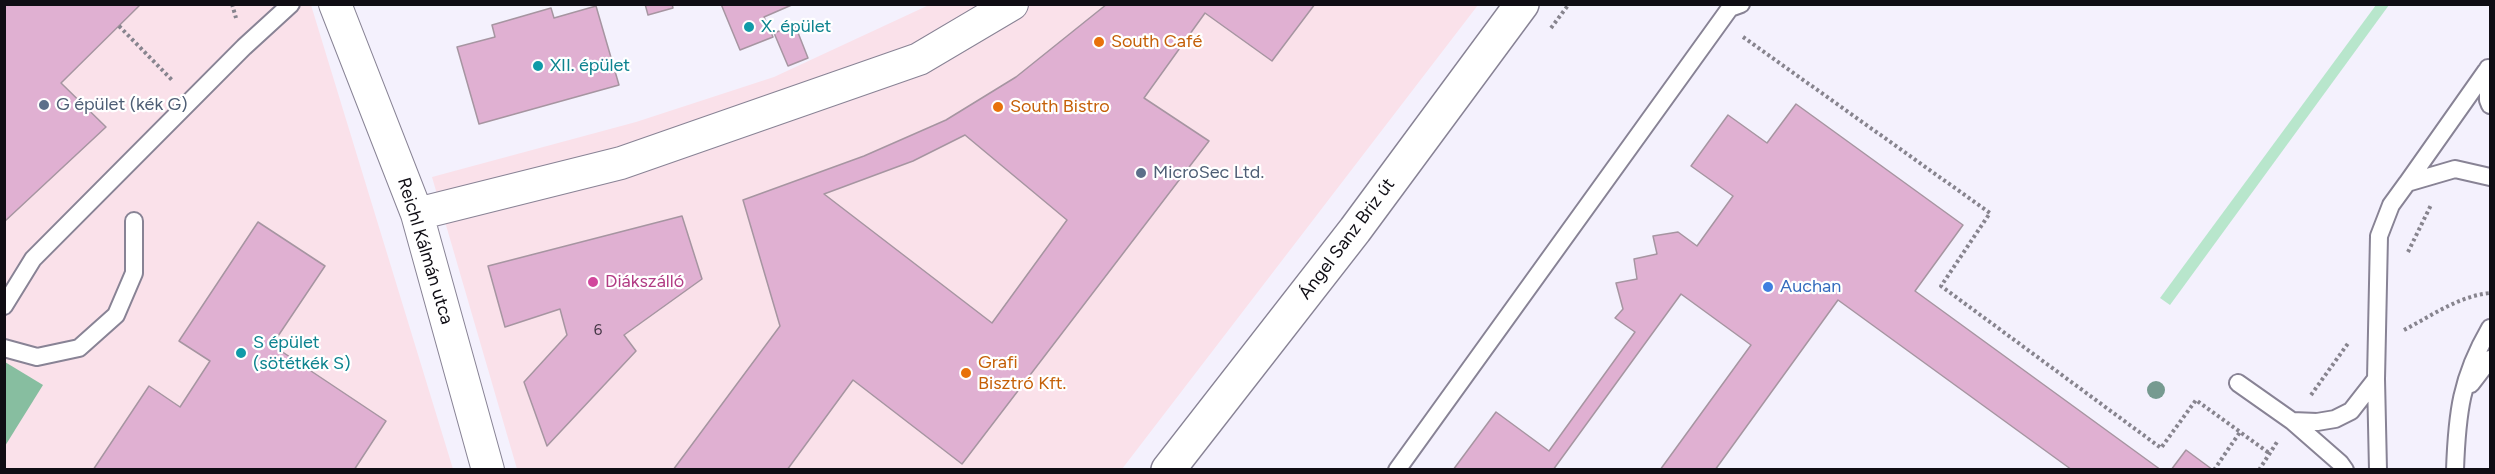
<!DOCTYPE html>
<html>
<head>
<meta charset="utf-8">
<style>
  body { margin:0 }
  #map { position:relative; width:2495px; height:474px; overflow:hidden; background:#f4f1fd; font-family:Figtree,sans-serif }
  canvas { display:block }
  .frame { position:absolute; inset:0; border:6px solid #0f0d14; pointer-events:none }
</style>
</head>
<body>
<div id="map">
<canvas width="2495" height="474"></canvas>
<div class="frame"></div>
</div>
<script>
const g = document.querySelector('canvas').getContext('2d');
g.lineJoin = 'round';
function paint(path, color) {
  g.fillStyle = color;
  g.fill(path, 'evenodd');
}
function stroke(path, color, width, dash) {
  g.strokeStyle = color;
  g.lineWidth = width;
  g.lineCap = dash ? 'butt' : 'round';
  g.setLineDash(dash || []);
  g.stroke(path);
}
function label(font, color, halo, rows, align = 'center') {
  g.font = font + ' Figtree,sans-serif';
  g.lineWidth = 4.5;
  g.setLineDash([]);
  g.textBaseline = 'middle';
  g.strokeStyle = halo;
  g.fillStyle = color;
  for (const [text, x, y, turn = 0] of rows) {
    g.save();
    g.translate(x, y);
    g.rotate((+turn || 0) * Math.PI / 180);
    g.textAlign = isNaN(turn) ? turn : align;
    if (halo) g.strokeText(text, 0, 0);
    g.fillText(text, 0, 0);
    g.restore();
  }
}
paint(new Path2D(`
  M4,5H311L453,469H5Z
  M929,5H1478L1122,469H517L432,177L636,122L774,77Z`), '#fae1ea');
paint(new Path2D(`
  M2376,5H2389L2170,305L2160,298Z`), '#b8e6cc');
paint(new Path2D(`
  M5,362L43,385L5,446Z`), '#87bea0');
const building = new Path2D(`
  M4,4H141L61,83L106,127L4,222Z
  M645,4H672L673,8L648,15Z
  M721,4H794L764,17L773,37L740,50Z
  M1107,4H1315L1272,61L1205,13L1144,98L1209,141L962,464L853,380L787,470H673L780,326L743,200L864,156L946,120L1016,77ZM965,135L1067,220L992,323L824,194L913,161Z
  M596,6L619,85L479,124L457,47L495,37L492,25L551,8L554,18Z
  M795,25L808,58L788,66L774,33Z
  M1796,104L1963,225L1915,291L2161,470H1453L1496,412L1549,451L1635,332L1615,318L1623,309L1616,283L1637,279L1634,259L1657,254L1653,236L1678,232L1697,246L1733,196L1691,166L1728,115L1767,143Z
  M682,216L702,279L624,335L636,351L547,446L524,382L567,335L560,309L505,327L488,266Z
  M258,222L325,266L272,345L386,421L354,470H93L149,386L180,407L210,361L179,341Z
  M1681,294L1751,345L1660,470H1553Z
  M1838,300L2072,470H1715Z
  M2186,450L2213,470H2171Z`);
paint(building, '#e0b0d2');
stroke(building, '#a695a1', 1.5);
const lane = new Path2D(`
  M2488,68V100L2490,105
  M2407,183L2486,71
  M4,306L33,259L244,47L291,4
  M4,348L37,357L79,348L116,315L134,273V221
  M2238,383L2292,421L2317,422L2335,419L2351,411L2376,379
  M2471,384L2490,359
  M2292,421L2340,463L2345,470
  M1397,470L1730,8L1741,4
  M2378,470L2376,379L2379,236L2391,205L2407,183L2455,169L2490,177
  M2455,470C2457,413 2461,378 2490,328`);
const street = new Path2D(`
  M335,4L417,214L488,470
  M417,214L621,163L919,59L1012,4`);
const secondary = new Path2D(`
  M1168,470L1355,230L1522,4`);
stroke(lane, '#888395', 20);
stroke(street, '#888395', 34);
stroke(secondary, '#888395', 36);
stroke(new Path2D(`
  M232,4L236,18
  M119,26L172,80
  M1551,28L1569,4
  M1743,37L1990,213L1941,286L2161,448L2196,400L2269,453
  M2408,252L2431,205
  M2404,330C2431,316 2459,296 2490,293
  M2311,395L2349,342
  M2214,470L2240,432
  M2259,470L2277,442`), '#87848e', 4, [3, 3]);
stroke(lane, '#fff', 16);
stroke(street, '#fff', 32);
stroke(secondary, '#fff', 33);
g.fillStyle = '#769a90';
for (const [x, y] of [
  [2156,390]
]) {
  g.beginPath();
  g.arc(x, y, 9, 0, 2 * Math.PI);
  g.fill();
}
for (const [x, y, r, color] of [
  [749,27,6,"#0f9aa8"],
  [1099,42,6,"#e8710a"],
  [538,66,6,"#0f9aa8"],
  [44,105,6,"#5c6f8a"],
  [998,107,6,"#e8710a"],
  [1141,173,6,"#5c6f8a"],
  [593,282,6,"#d1479c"],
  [1768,287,6,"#3f7fe0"],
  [241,353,6,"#0f9aa8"],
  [966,373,6,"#e8710a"]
]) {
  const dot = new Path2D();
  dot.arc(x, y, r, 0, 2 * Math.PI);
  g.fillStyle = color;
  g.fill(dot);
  stroke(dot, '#fff', 2);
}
label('15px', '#433644', null, [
  ["6",598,331]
]);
label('18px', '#0d838f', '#fff', [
  ["X. épület",761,27],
  ["XII. épület",550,66],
  ["S épület",253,343],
  ["(sötétkék S)",253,364]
], 'left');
label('18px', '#c56008', '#fff', [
  ["South Café",1111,42],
  ["South Bistro",1010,107],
  ["Grafi",978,363],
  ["Bisztró Kft.",978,384]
], 'left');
label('18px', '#4e5e75', '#fff', [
  ["G épület (kék G)",56,105],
  ["MicroSec Ltd.",1153,173]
], 'left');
label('18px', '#0f0d14', '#fff', [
  ["Ángel Sanz Briz út",1347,239,-53],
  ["Reichl Kálmán utca",425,251,73]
]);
label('18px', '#b23c85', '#fff', [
  ["Diákszálló",605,282]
], 'left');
label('18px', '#366cbe', '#fff', [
  ["Auchan",1780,287]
], 'left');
</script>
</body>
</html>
